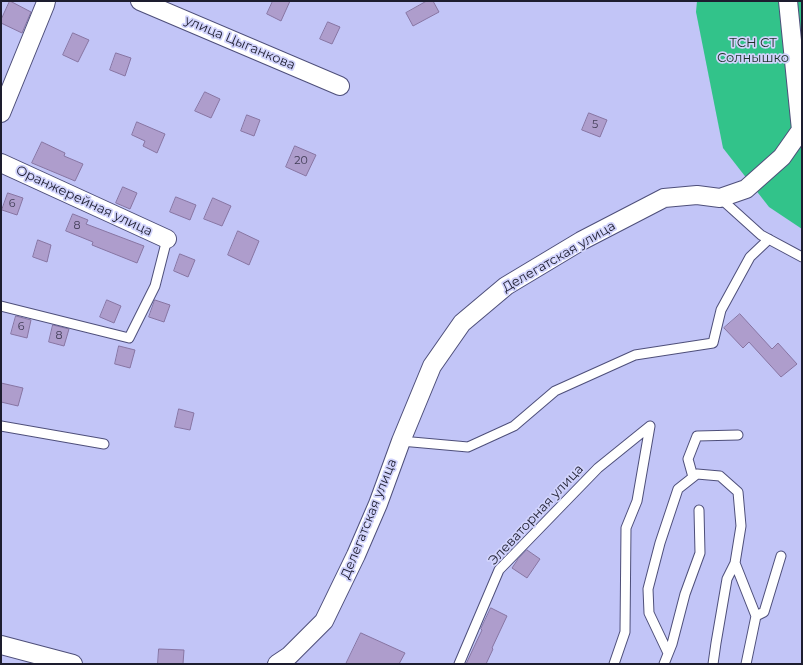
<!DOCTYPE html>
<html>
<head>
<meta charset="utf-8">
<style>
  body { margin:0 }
  #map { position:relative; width:803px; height:665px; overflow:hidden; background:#c2c5f7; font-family:Montserrat,sans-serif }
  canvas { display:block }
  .frame { position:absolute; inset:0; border:2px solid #1d1d2f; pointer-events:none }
</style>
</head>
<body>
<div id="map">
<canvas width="803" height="665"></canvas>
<div class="frame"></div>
</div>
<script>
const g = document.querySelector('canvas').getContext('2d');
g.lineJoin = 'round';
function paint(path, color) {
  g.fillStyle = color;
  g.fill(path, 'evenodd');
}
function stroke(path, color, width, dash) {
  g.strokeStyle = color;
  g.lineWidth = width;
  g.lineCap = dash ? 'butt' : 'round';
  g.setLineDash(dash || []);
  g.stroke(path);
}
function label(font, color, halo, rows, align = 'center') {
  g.font = font + ' Montserrat,sans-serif';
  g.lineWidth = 3.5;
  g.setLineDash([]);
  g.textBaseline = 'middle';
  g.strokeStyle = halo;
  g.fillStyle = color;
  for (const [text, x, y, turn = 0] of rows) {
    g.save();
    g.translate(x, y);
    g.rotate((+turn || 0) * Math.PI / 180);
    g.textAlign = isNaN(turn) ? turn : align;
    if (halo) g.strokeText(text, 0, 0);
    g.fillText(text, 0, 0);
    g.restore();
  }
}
paint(new Path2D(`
  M697,1H802V229L769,207L723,148L696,12Z`), '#32c38a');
const building = new Path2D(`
  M10,1L31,12L22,33L1,23V20Z
  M273,1H290L281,21L267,14Z
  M427,1H433L439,12L413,26L406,13Z
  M328,22L340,27L332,44L320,39Z
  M73,33L89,40L78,62L63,55Z
  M116,53L131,58L125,76L110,70Z
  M205,92L220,99L211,118L195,111Z
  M589,113L607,120L600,137L582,130Z
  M247,115L260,120L254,136L241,131Z
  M137,122L165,134L157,153L143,146L145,141L132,135Z
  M42,142L65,153L64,156L83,164L75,181L32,163Z
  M295,146L316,155L306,176L286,167Z
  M123,187L137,193L130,209L116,203Z
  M8,193L23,198L17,215L2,210Z
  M176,197L196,205L190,220L170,212Z
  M213,198L231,206L222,226L204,219Z
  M73,214L88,220L86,224L144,246L137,263L92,245L93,242L66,231Z
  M238,231L259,241L249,265L228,255Z
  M38,240L51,245L47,262L33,257Z
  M180,254L195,260L188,277L174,271Z
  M107,300L121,306L114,323L100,317Z
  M155,300L170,305L164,322L149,317Z
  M740,314L772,349L778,343L797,364L781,377L749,342L743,348L724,328Z
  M16,316L31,320L27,338L11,334Z
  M53,325L69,329L64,346L49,342Z
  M119,346L135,350L130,368L115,364Z
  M1,383L23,388L18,406L1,402Z
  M179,409L194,413L190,430L175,427Z
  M527,550L540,559L527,578L512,568L518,559Z
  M491,608L507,616L492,648L493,649L486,664H466L482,630L481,629Z
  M361,633L405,653L399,664H346Z
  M159,649L184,650L183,664H158Z`);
paint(building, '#ae9dcc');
stroke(building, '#8775a2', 1);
const service = new Path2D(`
  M720,198L761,235L802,257
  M1,306L129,338L155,286L167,239
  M1,426L104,444
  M401,441L468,447L514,426L555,391L635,355L713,343L721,310L750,257L769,239
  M693,477L688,459L697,436L738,435
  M735,563L756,616L764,612L781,556
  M668,653L649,613L648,589L660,543L678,489L697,474L720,476L738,492L741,526L735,563L727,579L716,643L713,664
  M459,664L499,570L598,468L650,426
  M614,664L625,632L626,528L637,501L650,426
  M664,664L672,644L685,594L700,553L699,510
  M746,664L756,616`);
const minor = new Path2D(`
  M140,1L340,86
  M1,113L45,5L46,1
  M1,163L167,239
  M1,645L73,664
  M277,664L289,656L324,621L356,555L378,504L401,441L432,366L462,323L506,286L581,241L664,198L697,195L720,198L746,189L782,157L801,130L788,1`);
stroke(service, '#4e4f7a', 11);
stroke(minor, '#4e4f7a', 20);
stroke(service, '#fff', 9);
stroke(minor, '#fff', 18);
label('11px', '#413d56', null, [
  ["5",595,125],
  ["20",301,161],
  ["6",12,204],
  ["8",77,226],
  ["6",21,327],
  ["8",59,336]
]);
label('13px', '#1d1d2f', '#d1d3fc', [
  ["улица Цыганкова",240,43,23],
  ["Оранжерейная улица",84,201,25],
  ["Делегатская улица",559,257,-30],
  ["Элеваторная улица",536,515,-47],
  ["Делегатская улица",369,519,-68]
]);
label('13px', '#1b3126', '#d1d3fc', [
  ["ТСН СТ",753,43],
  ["Солнышко",753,58]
]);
</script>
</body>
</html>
